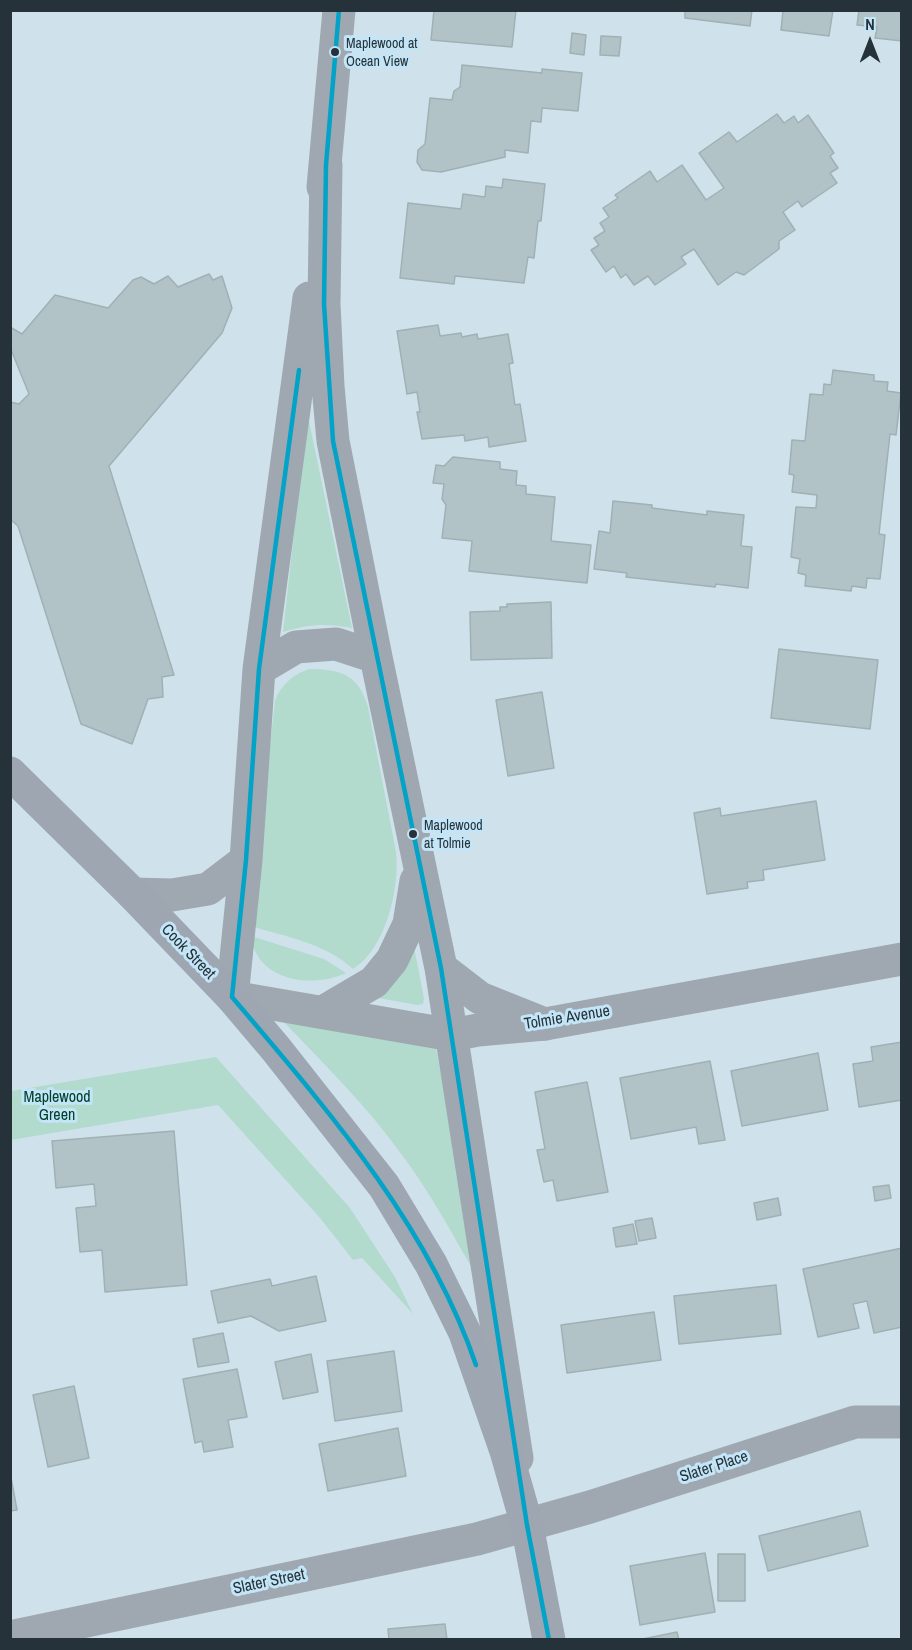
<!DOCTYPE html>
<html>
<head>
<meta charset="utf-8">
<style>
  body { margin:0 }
  #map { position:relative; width:912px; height:1650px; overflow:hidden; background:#cfe2eb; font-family:"Archivo Narrow",sans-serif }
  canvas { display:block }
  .frame { position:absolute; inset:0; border:12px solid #253239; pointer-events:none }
  .north { position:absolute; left:840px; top:12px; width:60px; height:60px; -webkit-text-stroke:4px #c3e5f7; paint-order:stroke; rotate:0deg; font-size:16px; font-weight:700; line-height:24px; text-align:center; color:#253239 }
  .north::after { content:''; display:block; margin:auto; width:21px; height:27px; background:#253239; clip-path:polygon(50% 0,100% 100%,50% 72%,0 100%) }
</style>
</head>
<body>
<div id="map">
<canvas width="912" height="1650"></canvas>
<div class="frame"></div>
<div class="north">N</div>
</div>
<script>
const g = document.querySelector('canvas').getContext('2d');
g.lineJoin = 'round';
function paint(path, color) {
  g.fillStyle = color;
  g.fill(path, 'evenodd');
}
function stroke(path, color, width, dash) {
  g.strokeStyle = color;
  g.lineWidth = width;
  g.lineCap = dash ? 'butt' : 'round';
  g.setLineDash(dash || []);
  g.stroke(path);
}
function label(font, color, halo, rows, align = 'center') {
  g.font = font + ' "Archivo Narrow",sans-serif';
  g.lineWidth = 6;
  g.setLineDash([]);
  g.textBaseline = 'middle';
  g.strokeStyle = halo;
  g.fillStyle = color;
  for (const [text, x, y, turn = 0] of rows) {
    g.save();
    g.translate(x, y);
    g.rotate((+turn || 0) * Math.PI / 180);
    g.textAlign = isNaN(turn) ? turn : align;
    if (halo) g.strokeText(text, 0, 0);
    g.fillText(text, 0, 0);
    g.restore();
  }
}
paint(new Path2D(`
  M309,421L352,628C325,623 309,624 283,632L306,426L307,422Z
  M309,669C341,669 359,675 368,707L396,852C400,887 386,949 353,969C327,944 284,936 250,926L275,701C280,685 294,674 309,669Z
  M251,936L324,959L346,973C312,989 256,981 251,936Z
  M414,947L424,998L423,1004L417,1005L378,998Z
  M281,1019L435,1044L479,1266L472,1268C450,1230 429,1191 402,1155C367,1106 323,1063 281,1019Z
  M216,1057L350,1208L395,1277L413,1314L362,1258L353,1260L320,1218L218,1105L11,1140V1091Z`), '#b2dbce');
const building = new Path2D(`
  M434,10H516L512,47L431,40Z
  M685,10H752L750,26L685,18Z
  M783,10H833L829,36L781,30Z
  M859,10H902V41L875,38L877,27L857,25Z
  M572,33L586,35L584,55L570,53Z
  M601,36L621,37L619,56L600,55Z
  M462,65L542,73V69L582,73L578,111L542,108L541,122L531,121L528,153L505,150V157L441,172L422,170L417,162L418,150L425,144L430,98L452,100L454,91L460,87Z
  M777,114L784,123L794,116L798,123L808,115L834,153L830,156L838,168L830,173L837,183L802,207L798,201L783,212L795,230L779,241V249L744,275L736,272L718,285L694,249L681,257L686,264L655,285L648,276L634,285L626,274L621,278L614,266L606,272L591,250L599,245L594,238L605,231L600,223L609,217L603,208L618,198L615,195L650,171L657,182L682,165L706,200L724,188L699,153L729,132L737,142Z
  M503,179L545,184L541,221H538L534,258L528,257L524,283L455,276L454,284L400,278L408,203L461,209L463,194L485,197L486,186L502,188Z
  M209,274L213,280L222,276L232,308L222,333L109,466L174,675L162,677L163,697L148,699L132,744L81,724L18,526L10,519V402L19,404L29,394L10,347V327L22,334L55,295L108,308L133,280L141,277L154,284L168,276L178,287Z
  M438,325L440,336L461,333L462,337L477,334L478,339L508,334L513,363L509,364L515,405L520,404L526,441L489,447L488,437L465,441L464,435L422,439L417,412H420L417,392L407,394L397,331Z
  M833,370L874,375V381L888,382L887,391L901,393L896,435L890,434L879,534L885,535L880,579L867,578L866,588L852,586L851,591L805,586L806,575L798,573L800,559L791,557L796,507L816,508L817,495L792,492L794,475L789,474L792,440L805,441L810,394L823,395L824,384L831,385Z
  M453,457L500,462V469L517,471L516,485L526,486V494L555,497L551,541L591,545L587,583L469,571L472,541L442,538L446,505L442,499L444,484L433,483L436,465L444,466Z
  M613,501L652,505V508L707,515V511L744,515L741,546L752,547L748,588L716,584L715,587L626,577L627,573L594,569L599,531L610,533Z
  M551,602L552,658L471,660L470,612L500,611V607H507V604Z
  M779,649L878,660L870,729L771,718Z
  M542,692L554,768L508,776L496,700Z
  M816,801L825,860L763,870L764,880L747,882L748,888L707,894L694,813L720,808L721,816Z
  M902,1042V1100L859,1107L853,1064L873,1061L871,1047Z
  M818,1053L828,1110L742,1126L731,1071Z
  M710,1061L725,1140L699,1144L696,1127L631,1139L620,1078Z
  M587,1082L608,1192L557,1201L553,1180L544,1182L537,1150L545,1149L535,1092Z
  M174,1131L187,1285L105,1292L102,1250L80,1252L76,1208L96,1206L94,1184L56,1188L52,1141Z
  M889,1185L891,1198L875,1201L873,1187Z
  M778,1198L781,1215L757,1220L754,1203Z
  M652,1218L656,1238L639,1241L635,1221Z
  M633,1224L637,1244L616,1247L613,1228Z
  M902,1248V1327L874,1333L867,1301L853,1304L859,1328L818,1337L803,1269Z
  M316,1276L326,1321L279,1331L251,1316L218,1323L211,1291L270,1279L272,1286Z
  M776,1285L781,1334L679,1344L674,1296Z
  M654,1312L661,1360L567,1373L561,1325Z
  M223,1333L229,1362L198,1367L193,1339Z
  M394,1351L402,1411L335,1421L327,1361Z
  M311,1354L318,1392L283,1399L275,1362Z
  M237,1369L247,1417L228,1420L233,1447L204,1452L202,1441L195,1443L183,1379Z
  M74,1386L89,1458L48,1467L33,1395Z
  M398,1428L406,1476L328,1491L319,1444Z
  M10,1472L17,1510L10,1511Z
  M860,1511L868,1546L768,1571L759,1536Z
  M705,1553L715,1612L640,1625L630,1566Z
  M718,1554H745V1601H718Z
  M445,1624L447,1640H389L388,1629Z
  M677,1632L679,1640H638Z`);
paint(building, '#b2c3c7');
stroke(building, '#a0b0b4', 1.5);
stroke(new Path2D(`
  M232,997L452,1035L478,1030L545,1024L902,959
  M10,1637L477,1539L590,1507L855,1422H902`), '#9fa8b1', 33);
stroke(new Path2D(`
  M326,165L324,304L328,386L333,441L376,657L441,968L517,1458
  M323,187L339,10
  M259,669L296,647L336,644L376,657
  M133,894L172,895L208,889L246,860
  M441,968L480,998L545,1024
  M232,997L246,860L259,669L309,298
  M323,1012L374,982L392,960L409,924L416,881`), '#9fa8b1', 33);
stroke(new Path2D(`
  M10,773L133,894L232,997L276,1049L384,1186L431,1264L465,1333L506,1451L527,1525L549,1640`), '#9da6b1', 33);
stroke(new Path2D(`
  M339,10L326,165L324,304L333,441L441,968L527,1525L549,1640
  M232,997L246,860L259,669L299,370
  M232,997C327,1109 428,1224 476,1365`), '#02a3c7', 4.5);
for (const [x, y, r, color] of [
  [335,52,5,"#253239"],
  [413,834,5,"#253239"]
]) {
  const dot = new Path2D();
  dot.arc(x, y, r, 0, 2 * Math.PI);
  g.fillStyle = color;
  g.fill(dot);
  stroke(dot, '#c3e5f7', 2);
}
label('14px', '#253239', '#c3e5f7', [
  ["Maplewood at",346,44],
  ["Ocean View",346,62],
  ["Maplewood",424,826],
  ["at Tolmie",424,844]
], 'left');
label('16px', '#253239', '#c3e5f7', [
  ["Cook Street",188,952,46],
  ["Tolmie Avenue",567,1018,-9],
  ["Slater Place",714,1467,-18],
  ["Slater Street",269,1582,-12]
]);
label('16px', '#00422a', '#c3e5f7', [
  ["Maplewood",57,1098],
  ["Green",57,1116]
]);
</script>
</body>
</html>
